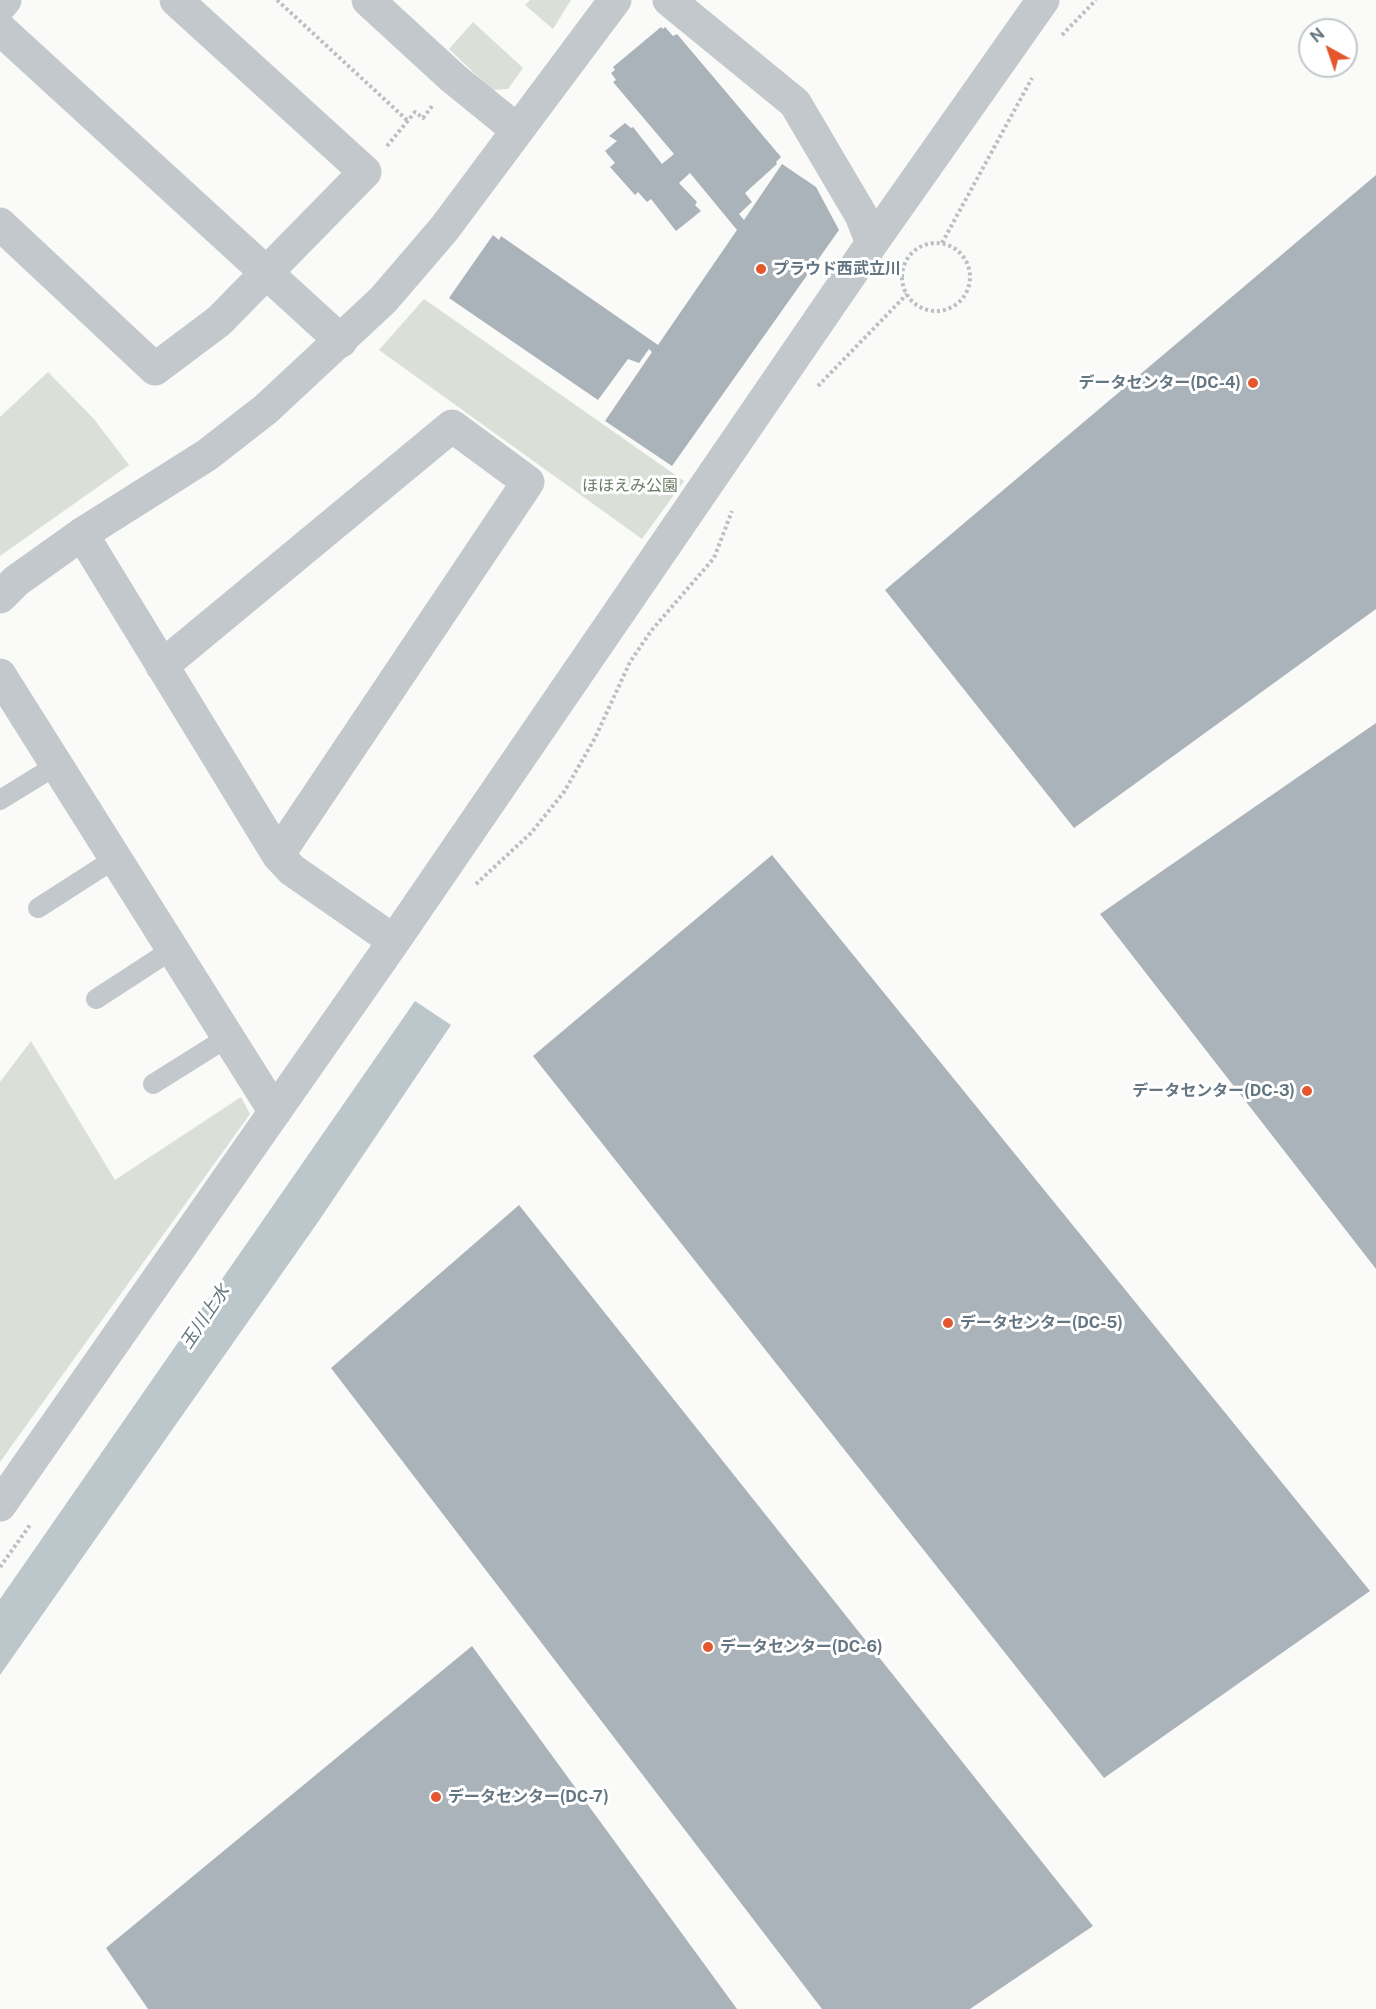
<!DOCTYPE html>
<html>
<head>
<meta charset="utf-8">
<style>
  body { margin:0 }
  #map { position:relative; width:1376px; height:2009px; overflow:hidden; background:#fafaf8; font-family:"Public Sans",sans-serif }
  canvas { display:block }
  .north { position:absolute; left:1298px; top:18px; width:60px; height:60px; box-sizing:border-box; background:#fff; border:2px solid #c1c8cd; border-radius:50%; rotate:320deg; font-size:16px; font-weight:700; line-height:24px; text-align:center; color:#657683 }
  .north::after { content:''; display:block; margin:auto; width:21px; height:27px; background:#e4572e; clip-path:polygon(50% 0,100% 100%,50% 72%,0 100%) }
</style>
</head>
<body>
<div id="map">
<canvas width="1376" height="2009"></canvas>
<div class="north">N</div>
</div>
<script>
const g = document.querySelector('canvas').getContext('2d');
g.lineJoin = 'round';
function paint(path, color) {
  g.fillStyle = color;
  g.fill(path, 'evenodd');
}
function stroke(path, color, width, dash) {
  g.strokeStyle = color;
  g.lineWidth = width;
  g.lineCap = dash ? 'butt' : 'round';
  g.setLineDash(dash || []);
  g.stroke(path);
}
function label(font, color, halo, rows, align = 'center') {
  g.font = font + ' "Public Sans","Noto Sans JP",sans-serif';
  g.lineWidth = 6;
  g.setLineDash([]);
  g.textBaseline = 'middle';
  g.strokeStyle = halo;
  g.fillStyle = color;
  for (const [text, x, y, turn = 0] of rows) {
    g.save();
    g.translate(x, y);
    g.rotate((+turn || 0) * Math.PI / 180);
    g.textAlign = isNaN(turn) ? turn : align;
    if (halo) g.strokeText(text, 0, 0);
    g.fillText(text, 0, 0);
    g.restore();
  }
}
paint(new Path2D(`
  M530,0H571L553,29L525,5Z
  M473,22L523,68L508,89L492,90L449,49Z
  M424,299L684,481L642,539L379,350Z
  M48,372L94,419L129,465L0,556V417Z
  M31,1041L115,1180L241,1097L250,1114L0,1462V1082Z`), '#dadfd7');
paint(new Path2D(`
  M415,1001L451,1025L318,1222L0,1675V1599Z`), '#bbc7cb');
paint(new Path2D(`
  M661,27L663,29L665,27L673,36L677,34L781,157L776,162L777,164L745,193L752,202L739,214L744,220L782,164L816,187L839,230L672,466L605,421L652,352L649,349L639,363L628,359L598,400L449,298L493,235L499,240L501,236L658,345L737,230L690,173L679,183L697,202L695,205L701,211L676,231L651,199L647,202L638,192L635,195L610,167L615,163L605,151L617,141L609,136L625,123L631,128L633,127L662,164L674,154L613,82L616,80L611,73L615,70L613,67Z
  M1376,175V609L1074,828L885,590Z
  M1376,723V1269L1100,914Z
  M772,855L1370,1591L1104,1778L533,1056Z
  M519,1205L1093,1926L970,2009H822L331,1368Z
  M472,1646L737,2009H148L106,1948Z`), '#aab3b9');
stroke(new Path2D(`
  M277,0L408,121
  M1062,35L1096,0
  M387,146L415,112L423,118L433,105
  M942,243L1032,78
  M902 277a34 34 0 1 1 68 0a34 34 0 1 1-68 0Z
  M818,386L907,294
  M476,884L531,833L564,792L595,738L630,662L651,631L714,558L732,511
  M0,1567L30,1525`), '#bbbfc2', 4, [3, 3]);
stroke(new Path2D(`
  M0,800L57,765
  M38,908L116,858
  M96,999L173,949
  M153,1084L228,1037`), '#c3c8cc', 20);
stroke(new Path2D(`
  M368,0L453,78L517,130
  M669,0L795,103L861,215L872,243
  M0,6L5,0
  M0,29L341,341
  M0,224L155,369L219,321L365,172L176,0
  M82,534L278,855L292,870L394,941
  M162,666L452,426L528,482L278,855
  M0,675L275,1112
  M0,1505L394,941L872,243L1043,0`), '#c3c8cc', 33);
stroke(new Path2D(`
  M0,597L16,581L82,534L207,455L266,409L383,300L444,229L615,0`), '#c3c8cc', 33);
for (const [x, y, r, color] of [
  [761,269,6,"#e4572e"],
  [1253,383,6,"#e4572e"],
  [1307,1091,6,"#e4572e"],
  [948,1323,6,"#e4572e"],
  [708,1647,6,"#e4572e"],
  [436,1797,6,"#e4572e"]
]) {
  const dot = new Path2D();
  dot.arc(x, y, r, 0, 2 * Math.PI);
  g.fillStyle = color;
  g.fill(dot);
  stroke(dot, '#fff', 2);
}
label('bold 16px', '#657683', '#fff', [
  ["プラウド西武立川",773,269],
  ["データセンター(DC-4)",1241,383,"right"],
  ["データセンター(DC-3)",1295,1091,"right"],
  ["データセンター(DC-5)",960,1323],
  ["データセンター(DC-6)",720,1647],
  ["データセンター(DC-7)",448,1797]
], 'left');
label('16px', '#687a64', '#fff', [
  ["ほほえみ公園",630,486]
]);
label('italic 18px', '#60757c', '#fff', [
  ["玉川上水",205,1317,-56]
]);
</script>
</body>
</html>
